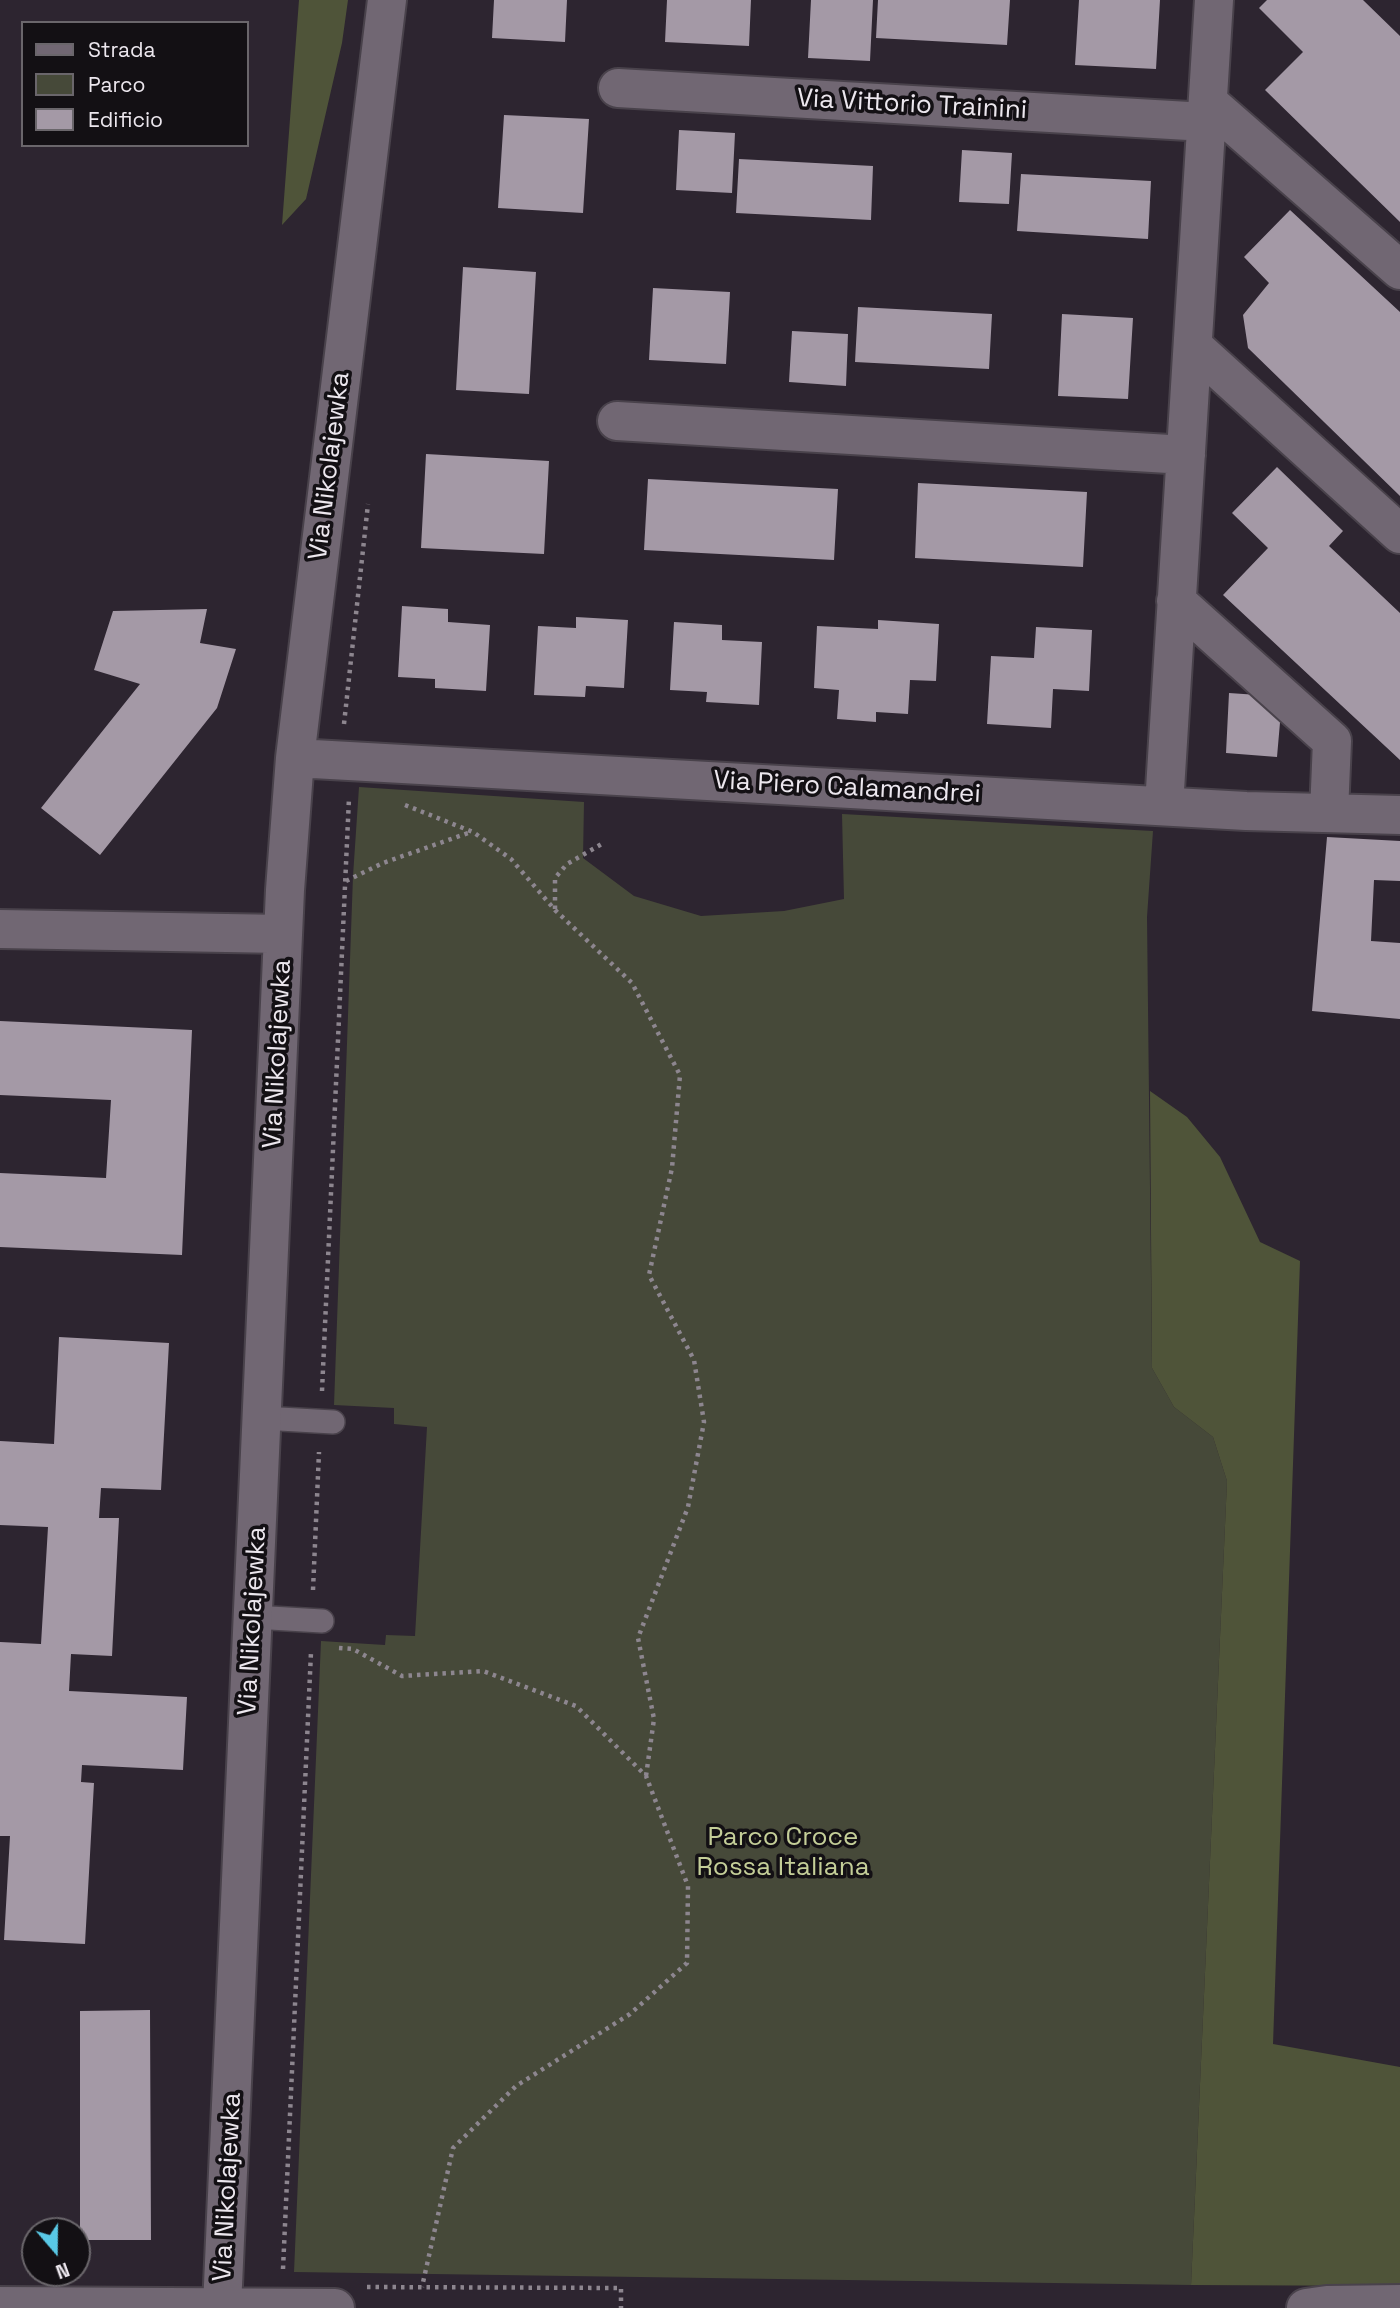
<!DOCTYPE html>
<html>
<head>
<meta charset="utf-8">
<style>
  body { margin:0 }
  #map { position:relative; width:1400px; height:2308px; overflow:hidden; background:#2d2530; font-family:"Space Grotesk",sans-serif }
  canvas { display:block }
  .legend { position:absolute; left:21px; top:21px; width:228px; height:126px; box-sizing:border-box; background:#131014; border:2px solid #6a666b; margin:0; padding:9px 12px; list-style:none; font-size:21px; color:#ece7ee }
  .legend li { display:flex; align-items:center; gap:14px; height:35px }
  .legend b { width:35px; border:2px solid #6a666b }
  .north { position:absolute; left:21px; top:2217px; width:70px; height:70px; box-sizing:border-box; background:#131014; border:2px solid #6a666b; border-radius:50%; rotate:160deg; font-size:19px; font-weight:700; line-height:28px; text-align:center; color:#ece7ee }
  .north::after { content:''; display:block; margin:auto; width:24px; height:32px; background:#59c8e5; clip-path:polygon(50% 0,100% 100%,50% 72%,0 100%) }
</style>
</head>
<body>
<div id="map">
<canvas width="1400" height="2308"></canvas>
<ul class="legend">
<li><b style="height:9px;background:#716773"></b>Strada</li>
<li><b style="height:19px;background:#464939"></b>Parco</li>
<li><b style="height:19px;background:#a499a6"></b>Edificio</li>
</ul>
<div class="north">N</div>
</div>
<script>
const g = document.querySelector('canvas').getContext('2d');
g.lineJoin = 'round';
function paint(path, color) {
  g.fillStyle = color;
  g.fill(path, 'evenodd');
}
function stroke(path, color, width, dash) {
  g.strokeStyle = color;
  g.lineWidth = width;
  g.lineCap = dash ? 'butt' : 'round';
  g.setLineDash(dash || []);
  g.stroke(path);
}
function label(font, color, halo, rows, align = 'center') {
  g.font = font + ' "Space Grotesk",sans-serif';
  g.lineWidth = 7;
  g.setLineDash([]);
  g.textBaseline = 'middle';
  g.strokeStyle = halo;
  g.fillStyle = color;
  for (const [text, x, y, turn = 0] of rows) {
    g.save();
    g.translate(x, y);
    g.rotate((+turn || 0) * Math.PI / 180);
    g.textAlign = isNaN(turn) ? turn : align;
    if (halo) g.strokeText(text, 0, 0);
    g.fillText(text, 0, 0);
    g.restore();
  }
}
paint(new Path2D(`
  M359,787L584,802L583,858L634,896L701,916L784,911L844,899L842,814L1153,831L1147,917L1152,1368L1174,1407L1213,1437L1227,1481L1191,2285L294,2272L321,1641L385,1645L386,1635L415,1636L427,1427L394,1424V1408L334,1405L353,876Z`), '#464939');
paint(new Path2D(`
  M299,0H348L342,43L306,199L282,225Z
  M1150,1091L1187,1117L1220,1157L1260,1242L1300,1261L1273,2044L1400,2067V2286L1191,2285L1227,1481L1213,1437L1174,1407L1152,1368Z`), '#4f5439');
paint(new Path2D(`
  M494,0H567L565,42L492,38Z
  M667,0H751L749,46L665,42Z
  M811,0H873L870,61L808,58Z
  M878,0H1010L1007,45L876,38Z
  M1079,0H1160L1156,69L1075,65Z
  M1267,0H1363L1400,36V222L1265,90L1303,52L1259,8Z
  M504,115L589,119L583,213L498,208Z
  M679,130L735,133L732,193L676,190Z
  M962,150L1012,153L1009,204L959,202Z
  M739,159L873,166L871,220L736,213Z
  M1021,174L1151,181L1148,239L1017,231Z
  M1290,210L1400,312V496L1248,348L1243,315L1269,283L1244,257Z
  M463,267L536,272L529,394L456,390Z
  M653,288L730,292L726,364L649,360Z
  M858,307L992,314L989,369L855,362Z
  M1062,314L1133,318L1128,399L1058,396Z
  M792,331L848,334L846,386L789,382Z
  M426,454L549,461L544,554L421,548Z
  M1277,467L1343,531L1329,546L1400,613V760L1223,595L1268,548L1232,513Z
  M648,479L838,489L834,560L644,550Z
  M918,483L1087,492L1083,567L915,558Z
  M402,606L448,609V622L490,625L486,691L435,688V679L398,677Z
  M207,609L200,643L236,649L217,708L100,855L41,808L140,684L94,670L113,611Z
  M576,617L628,620L624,688L586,686L585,697L534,695L538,626L576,628Z
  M878,620L939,624L936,681L910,680L908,714L876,712V722L837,719L839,690L814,688L817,626L878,629Z
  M674,622L722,625V640L762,642L759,705L706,702L707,692L670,690Z
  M1036,627L1092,630L1089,691L1053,689L1051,728L987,724L991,656L1034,658Z
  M1229,693L1258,695L1281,711L1277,757L1226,753Z
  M1327,837L1400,841V881L1374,880L1371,941L1400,943V1019L1312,1011Z
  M0,1021L192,1030L182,1255L0,1247V1173L106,1178L111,1100L0,1095Z
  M59,1337L169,1343L161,1490L101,1488L99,1518H119L112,1656L71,1654L69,1691L187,1697L183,1770L82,1765L81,1782L94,1783L85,1944L4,1940L10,1836H0V1642L41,1644L48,1527L0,1525V1441L54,1444Z
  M150,2010L151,2240H80V2011Z`), '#a499a6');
const lane = new Path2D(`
  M262,1418L333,1422
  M253,1617L322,1621`);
const street = new Path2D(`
  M618,88L1206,122
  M1208,102L1400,270
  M1193,346L1400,534
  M617,421L1186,455
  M1176,601L1332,741L1329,813
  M295,758L1246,811L1400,815
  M1164,806L1214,0
  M0,929L283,934
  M0,2306L335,2308
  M222,2307L285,890L295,758L387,0
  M1306,2308L1327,2305L1400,2304`);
stroke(lane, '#49424b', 26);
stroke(street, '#49424b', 42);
stroke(new Path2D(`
  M344,724L368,504
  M405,805L473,832L511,859L555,910L632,983L680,1075L672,1168L649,1275L694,1360L704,1422L688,1507L638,1638L654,1719L646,1776
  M346,881L383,863L471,832
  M555,909V878L567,864L605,842
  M322,1391L349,798
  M313,1590L319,1452
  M339,1648L353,1649L402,1676L483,1671L576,1706L646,1776L688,1886L687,1963L630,2014L516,2086L453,2148L422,2287
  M283,2269L311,1652
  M367,2287L621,2288V2308`), '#8d868f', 4.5, [3.5, 5]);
stroke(lane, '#716773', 23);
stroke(street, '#716773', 38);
label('26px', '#ece7ee', '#131014', [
  ["Via Vittorio Trainini",912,105,3],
  ["Via Nikolajewka",330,466,-83],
  ["Via Piero Calamandrei",847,788,3],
  ["Via Nikolajewka",278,1054,-87],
  ["Via Nikolajewka",253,1621,-87],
  ["Via Nikolajewka",228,2187,-87]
]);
label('26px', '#c4ce98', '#131014', [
  ["Parco Croce",783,1838],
  ["Rossa Italiana",783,1868]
]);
</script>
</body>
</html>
